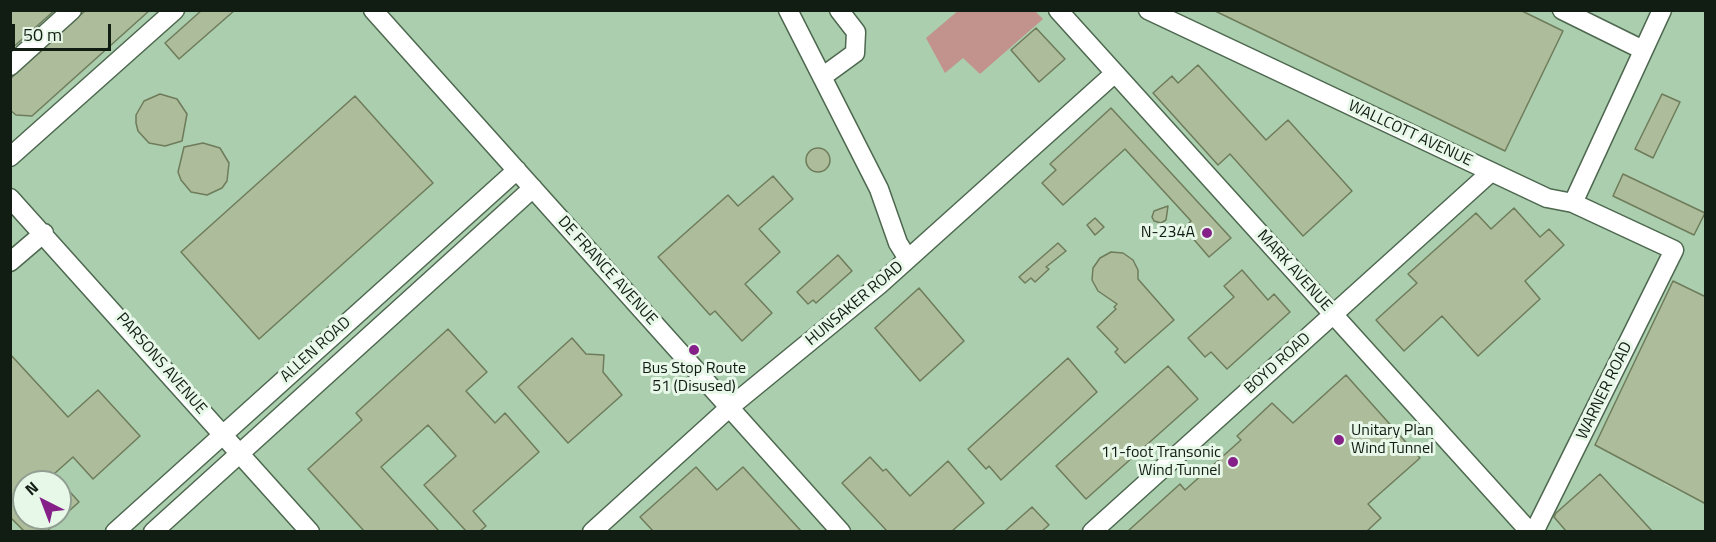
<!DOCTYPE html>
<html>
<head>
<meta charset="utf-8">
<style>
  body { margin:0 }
  #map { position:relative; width:1716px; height:542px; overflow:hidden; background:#bcdabe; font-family:"Titillium Web",sans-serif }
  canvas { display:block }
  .frame { position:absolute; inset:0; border:12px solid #111c12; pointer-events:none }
  .north { position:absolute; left:12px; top:470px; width:60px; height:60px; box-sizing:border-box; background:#e7f7e8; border:2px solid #919f92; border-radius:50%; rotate:318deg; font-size:16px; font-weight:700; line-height:24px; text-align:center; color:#111c12 }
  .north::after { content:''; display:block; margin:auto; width:21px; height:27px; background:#852089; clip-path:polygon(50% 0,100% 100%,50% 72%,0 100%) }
  .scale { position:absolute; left:12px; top:24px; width:99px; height:27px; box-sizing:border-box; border:3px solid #111c12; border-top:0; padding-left:8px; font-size:18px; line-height:21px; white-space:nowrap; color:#111c12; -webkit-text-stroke:4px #e7f7e8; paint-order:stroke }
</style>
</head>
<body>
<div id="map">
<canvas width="1716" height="542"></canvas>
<div class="frame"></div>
<div class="north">N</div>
<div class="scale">50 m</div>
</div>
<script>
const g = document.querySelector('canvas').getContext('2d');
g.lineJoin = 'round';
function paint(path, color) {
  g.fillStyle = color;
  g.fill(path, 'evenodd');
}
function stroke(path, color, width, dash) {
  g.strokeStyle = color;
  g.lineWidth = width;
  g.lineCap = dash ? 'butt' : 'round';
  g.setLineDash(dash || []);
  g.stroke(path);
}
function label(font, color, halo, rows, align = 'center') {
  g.font = font + ' "Titillium Web",sans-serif';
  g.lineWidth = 6;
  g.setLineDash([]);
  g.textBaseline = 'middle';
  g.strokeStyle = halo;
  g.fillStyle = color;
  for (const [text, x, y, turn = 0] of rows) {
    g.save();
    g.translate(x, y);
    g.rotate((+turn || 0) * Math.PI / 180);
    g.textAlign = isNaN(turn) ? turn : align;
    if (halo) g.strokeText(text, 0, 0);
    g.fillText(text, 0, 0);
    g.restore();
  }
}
paint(new Path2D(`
  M10,11H1705V502L1665,482L1664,484L1705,504V531H11ZM24,482H60V518H24Z`), '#abceae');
paint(new Path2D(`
  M959,10L1035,11L1043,19L980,74L963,58L945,73L926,38Z`), '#c2928c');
const building = new Path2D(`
  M10,10H55L10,50Z
  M86,10H150L32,116L16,115L10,110V79Z
  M202,10H235L179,59L165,43Z
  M1213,10H1520L1563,31L1505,151Z
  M1036,28L1065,59L1039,82L1011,50Z
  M1198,65L1266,140L1288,120L1352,191L1303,236L1230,154L1218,165L1153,93L1172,76L1178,83Z
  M160,94L177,99L187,114L182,141L165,146L149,143L138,131L136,123V115L144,101Z
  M1662,94L1680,102L1653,158L1635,149Z
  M355,96L433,183L259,339L181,252Z
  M1111,108L1231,238L1209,257L1184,228L1191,221L1125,149L1063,205L1042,183L1056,170L1050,164Z
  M203,143L220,148L229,163L227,181L222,188L207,195L191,192L181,180L178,172L184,147Z
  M806 160a12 12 0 1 1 24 0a12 12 0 1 1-24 0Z
  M1623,174L1705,213L1694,235L1613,196Z
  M773,176L793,199L759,229L780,252L745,284L772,313L742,341L715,311L710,315L658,257L728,195L738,206Z
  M1168,206L1166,220L1161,223L1154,221L1152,217L1154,211Z
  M1514,208L1540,237L1549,229L1564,245L1525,281L1540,299L1478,356L1442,316L1404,351L1376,320L1417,283L1408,274L1476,213L1491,229Z
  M1095,218L1104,227L1095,235L1087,225Z
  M1058,243L1066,251L1046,267L1049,269L1035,282L1031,278L1025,283L1019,277Z
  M1111,252L1123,253L1133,260L1138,270V279L1174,320L1125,363L1115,352L1118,349L1097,327L1116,309L1114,307L1117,304L1098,291L1092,280L1093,268L1100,258Z
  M838,255L852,271L816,303L813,300L808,304L797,292Z
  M1242,270L1268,300L1274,294L1290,312L1227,369L1211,352L1205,357L1188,338L1234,297L1224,286Z
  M1673,281L1706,297V504L1595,445Z
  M919,288L964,341L920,381L875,328Z
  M448,329L487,372L466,391L495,423L505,413L539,452L473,511L486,526L480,531H466L424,485L456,456L428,425L381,467L439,531H364L308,469L362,420L356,413Z
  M572,338L586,354L604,355L603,372L622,395L568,443L518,387Z
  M10,354L68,417L98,390L140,436L93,479L73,457L54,474L79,502L47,531H24L10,517ZM24,482H60V518H24Z
  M1068,358L1097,392L1001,480L989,466L986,469L968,449Z
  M1168,366L1198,399L1086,499L1056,466Z
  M1346,375L1420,458L1368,504L1381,518L1367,531H1128L1180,484L1185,490L1241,440L1237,436L1272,403L1293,423Z
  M870,457L883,471L886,469L910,496L948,461L984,503L952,531H887L842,483Z
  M696,467L717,490L743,467L801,531H653L640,517Z
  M1600,474L1652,531H1566L1554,517L1556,513Z
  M1032,507L1049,525L1042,531H1005Z`);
paint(building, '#adbc9a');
stroke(building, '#6e7c5b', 1.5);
const minor = new Path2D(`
  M373,10L841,532
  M788,10L879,189L898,243L908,259
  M1058,10L1530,532
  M1148,10L1547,198L1573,203L1674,250L1534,532
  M1562,10L1643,50
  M10,66L72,10
  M822,77L855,53L856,32L839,10
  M10,157L175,10
  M10,198L310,532
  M1573,203L1662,10
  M10,262L44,233
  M115,532L517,170
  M153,532L533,188
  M592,532L730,407L879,285L1115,73
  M1092,532L1491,172`);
stroke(minor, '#4d684f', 21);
stroke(minor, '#fff', 18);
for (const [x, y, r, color] of [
  [1207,233,6,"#852089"],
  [694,350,6,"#852089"],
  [1339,440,6,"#852089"],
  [1233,462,6,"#852089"]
]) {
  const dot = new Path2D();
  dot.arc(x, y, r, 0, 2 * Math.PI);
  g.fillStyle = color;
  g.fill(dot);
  stroke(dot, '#e7f7e8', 2);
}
label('16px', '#111c12', '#e7f7e8', [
  ["WALLCOTT AVENUE",1410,134,25],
  ["DE FRANCE AVENUE",607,271,48],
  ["MARK AVENUE",1294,271,48],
  ["HUNSAKER ROAD",855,304,-40],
  ["ALLEN ROAD",316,350,-42],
  ["PARSONS AVENUE",161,364,49],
  ["BOYD ROAD",1278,364,-42],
  ["WARNER ROAD",1605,391,-64]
]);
label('16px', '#111c12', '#e7f7e8', [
  ["N-234A",1195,233],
  ["Bus Stop Route",694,369,"center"],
  ["51 (Disused)",694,387,"center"],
  ["Unitary Plan",1351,431,"left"],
  ["Wind Tunnel",1351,449,"left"],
  ["11-foot Transonic",1221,453],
  ["Wind Tunnel",1221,471]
], 'right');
</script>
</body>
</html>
